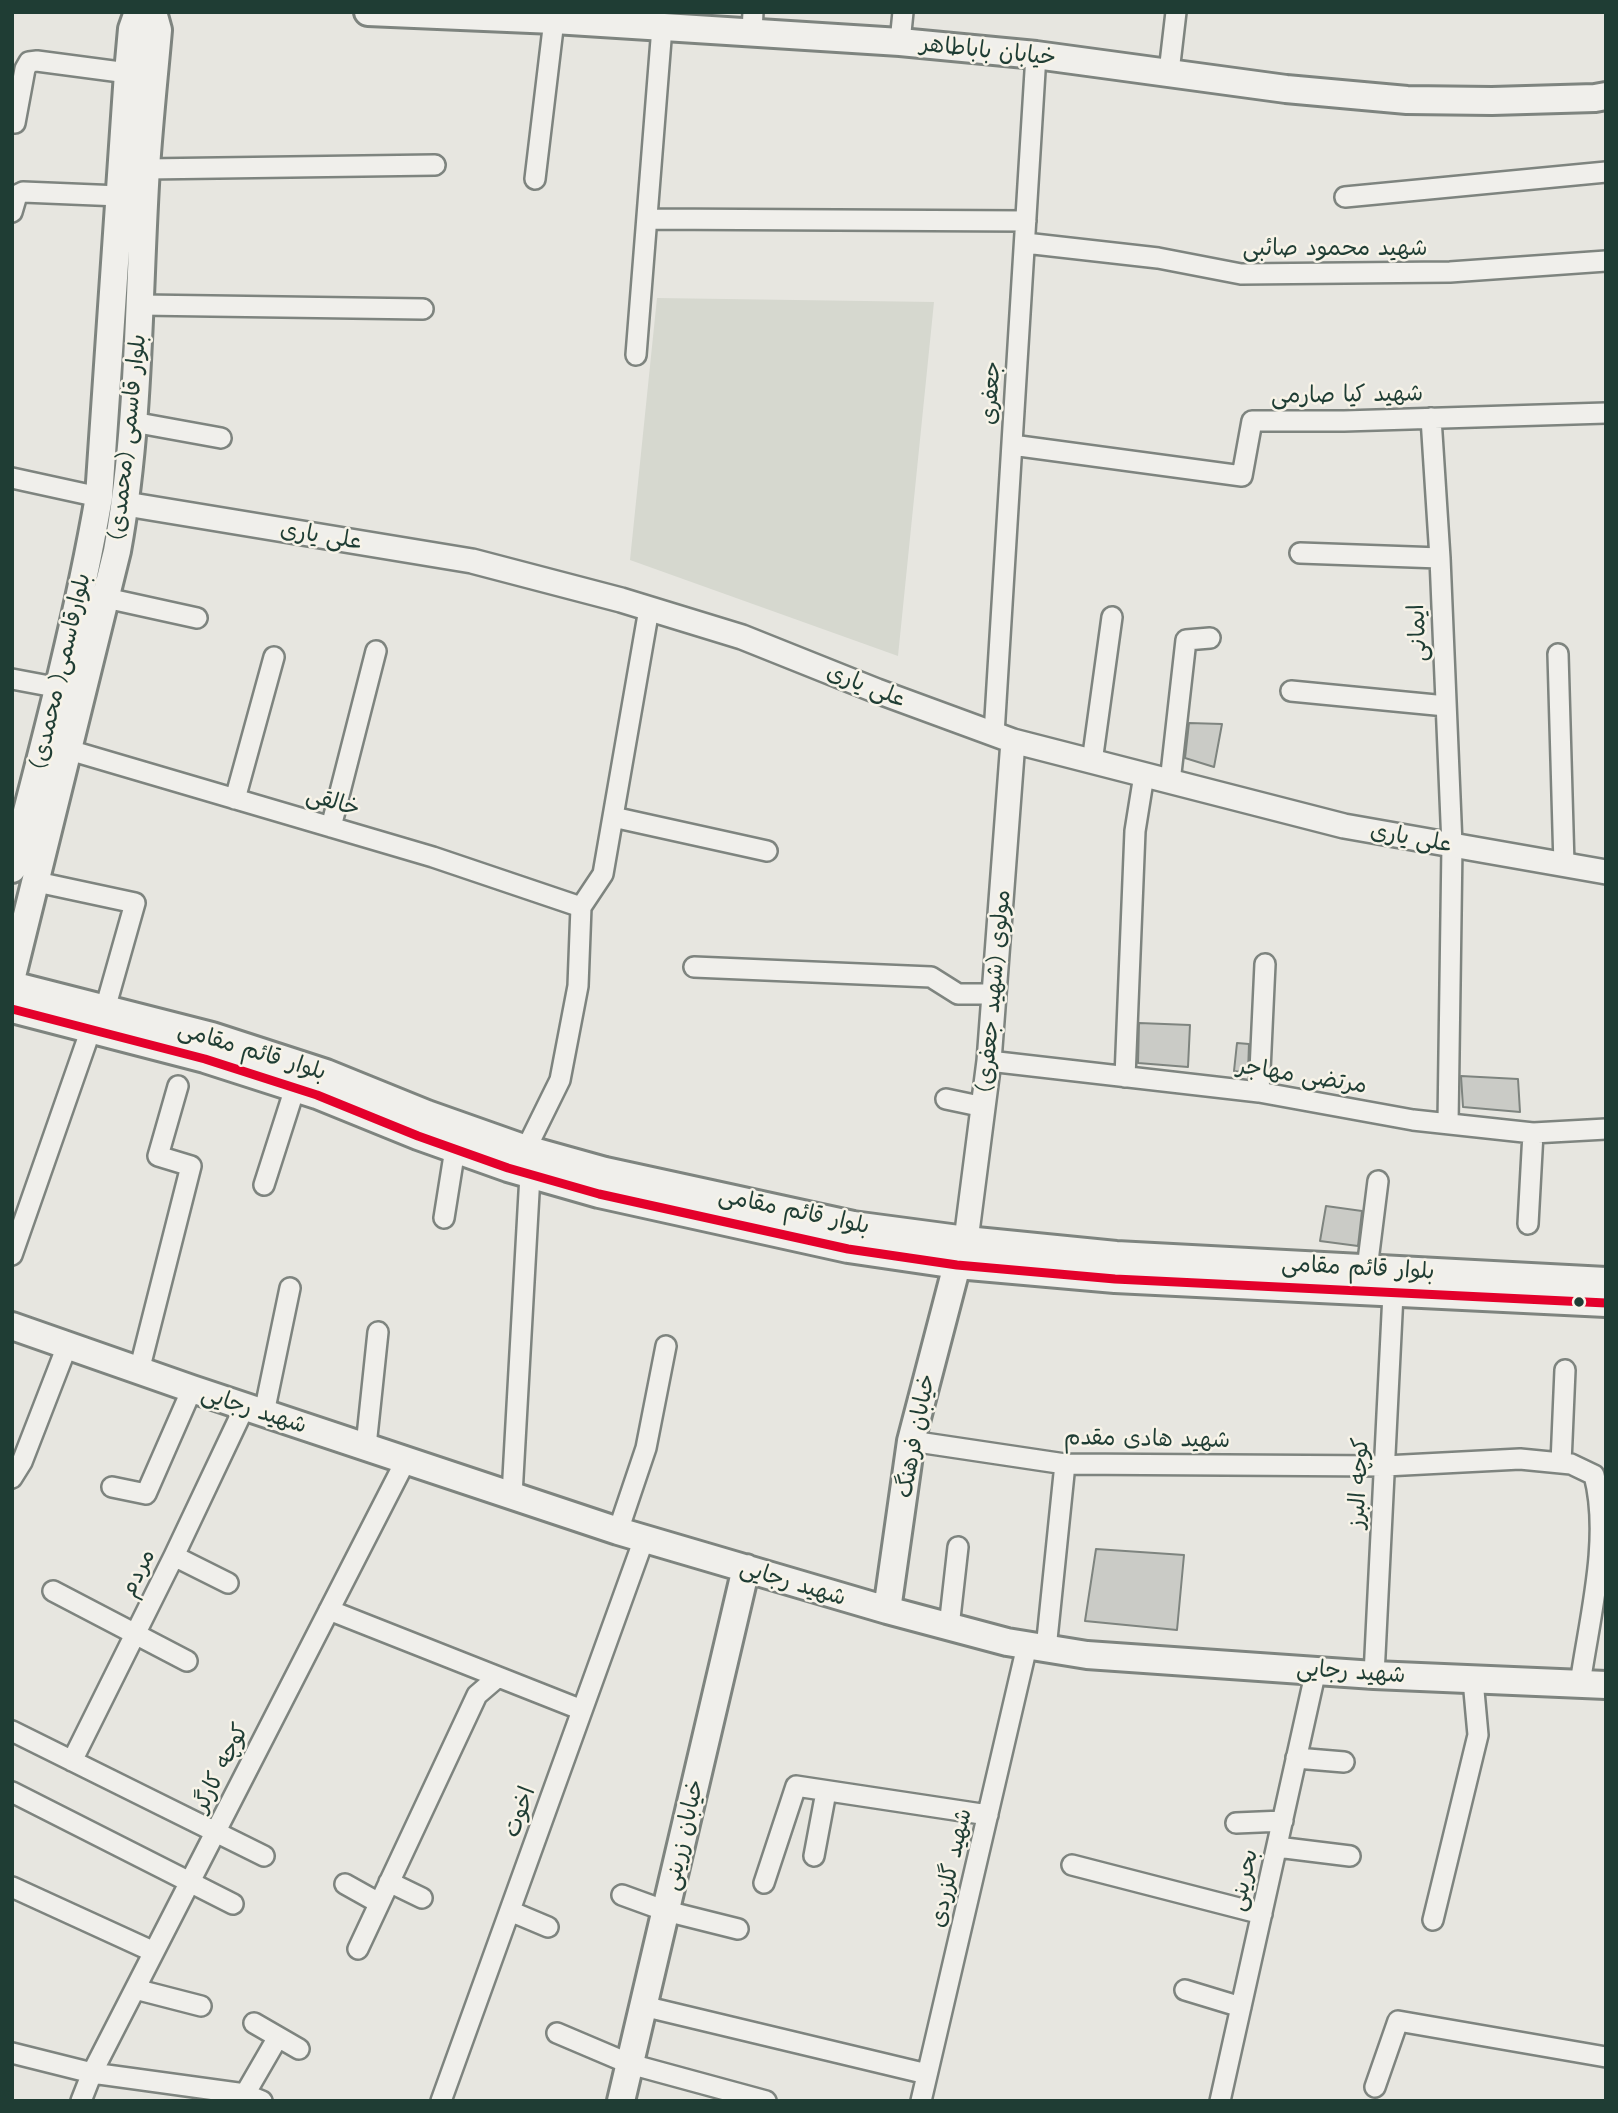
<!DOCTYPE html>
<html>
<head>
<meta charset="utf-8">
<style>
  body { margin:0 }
  #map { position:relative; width:1618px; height:2113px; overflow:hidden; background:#e7e6e0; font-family:"Comic Neue",sans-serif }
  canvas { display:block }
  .frame { position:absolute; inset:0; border:14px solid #1f3d34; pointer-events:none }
</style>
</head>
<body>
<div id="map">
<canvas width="1618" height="2113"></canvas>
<div class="frame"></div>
</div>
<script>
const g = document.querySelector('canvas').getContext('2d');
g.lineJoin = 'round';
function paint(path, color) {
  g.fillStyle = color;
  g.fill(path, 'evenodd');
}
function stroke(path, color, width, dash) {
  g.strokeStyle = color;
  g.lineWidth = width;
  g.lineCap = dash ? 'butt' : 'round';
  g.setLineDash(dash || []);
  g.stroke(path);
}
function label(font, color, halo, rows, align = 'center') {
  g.font = font + ' "Comic Neue","Playpen Sans Arabic",sans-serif';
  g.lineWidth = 5;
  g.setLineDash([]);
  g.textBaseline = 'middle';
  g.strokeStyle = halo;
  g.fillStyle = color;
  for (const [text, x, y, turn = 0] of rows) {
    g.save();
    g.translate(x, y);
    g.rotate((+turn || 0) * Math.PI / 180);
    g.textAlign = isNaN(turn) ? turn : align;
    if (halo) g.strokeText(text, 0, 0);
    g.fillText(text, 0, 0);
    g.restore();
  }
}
paint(new Path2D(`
  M657,298L934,302L898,656L630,560Z`), '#d6d8cf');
const building = new Path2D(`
  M1189,723L1222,724L1214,767L1185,758Z
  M1139,1023L1190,1025L1188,1067L1138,1063Z
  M1237,1043L1249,1044L1248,1073L1234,1071Z
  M1461,1076L1518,1079L1520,1112L1463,1107Z
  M1326,1206L1362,1211L1358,1246L1320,1241Z
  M1096,1549L1184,1555L1177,1630L1085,1621Z`);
paint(building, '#cacbc6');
stroke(building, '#7e847f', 2);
const minor = new Path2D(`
  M752,32L753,12
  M900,42L903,12
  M1169,72L1176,12
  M15,123L25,69L29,62L37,61L128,73
  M146,169L435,165
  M535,179L554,20
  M1345,197L1606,172
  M12,212L17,195L23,192L120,196
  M647,219L1026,221
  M1025,243L1158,258L1241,274L1450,272L1606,261
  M141,305L423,309
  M636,355L662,27
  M1431,418L1440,558L1452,845L1448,1123
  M133,422L221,438
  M1012,445L1242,476L1252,421H1344L1606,413
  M12,478L99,497
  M1300,553L1440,558
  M106,598L197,618
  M1558,654L1564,865
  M12,679L60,688
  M1291,691L1446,706
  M994,734L1036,55
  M69,750L433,857L581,907
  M1092,762L1112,617
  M1170,782L1186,640L1210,638
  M235,799L274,657
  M613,817L767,851
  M331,827L376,651
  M37,882L135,903L105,1009
  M694,967L931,977L958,994H995
  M989,1061L1259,1092L1413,1120L1533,1133L1606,1129
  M1125,1077L1135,831L1144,775
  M1259,1092L1265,964
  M946,1099L984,1107
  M526,1149L560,1080L578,986L581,907L603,874L649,609
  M264,1185L295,1088
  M444,1218L455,1149
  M1528,1224L1533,1133
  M12,1255L91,1029
  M1367,1269L1378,1181
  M139,1371L191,1166L158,1156L178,1086
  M264,1413L290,1288
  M911,1441L1065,1464L1385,1466L1520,1459L1571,1464L1594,1475C1611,1538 1589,1620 1580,1684
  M366,1446L378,1332
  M1561,1463L1565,1370
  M12,1478L22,1462L67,1346
  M112,1487L146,1494L192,1389
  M512,1495L530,1175
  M618,1531L646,1448L666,1346
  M174,1556L228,1583
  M53,1591L187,1661
  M329,1610L582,1710
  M949,1627L958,1547
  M1046,1649L1065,1464
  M1374,1675L1393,1294
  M12,1731L264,1856
  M1296,1758L1344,1762
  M72,1761L174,1556L245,1406
  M12,1792L233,1904
  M1236,1823L1283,1821
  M1277,1847L1350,1856
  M814,1856L826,1792
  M1072,1865L1262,1914
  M389,1882L422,1898
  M764,1883L796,1786L988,1815
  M345,1884L379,1903
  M12,1887L154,1952
  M622,1895L666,1911L738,1929
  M510,1911L548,1927
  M1433,1920L1478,1735L1473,1680
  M358,1949L477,1695L498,1677
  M135,1989L201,2006
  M1185,1990L1241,2007
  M643,2006L927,2074
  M254,2023L299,2049
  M557,2033L630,2064L766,2101
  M12,2053L92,2073L245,2094L262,2101
  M1375,2087L1398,2021L1606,2057
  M245,2094L278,2037
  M81,2101L92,2073L406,1460
  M441,2101L644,1539
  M921,2101L1027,1646
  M1220,2101L1316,1670`);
const tertiary = new Path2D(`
  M126,504L472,561L621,600L742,637L877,691L1013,741L1344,826L1606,872
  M966,1240L989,1061L1013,741`);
const secondary = new Path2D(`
  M368,12L554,20L900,42L1036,55L1286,89L1407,100L1492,101L1595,98L1606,96
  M12,869C44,746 77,623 99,497L128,73L132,29L138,12
  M12,976L117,551C140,425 138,296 146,168C149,122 154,76 158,30L153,12
  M12,985L212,1036L326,1073L427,1114L526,1149L605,1171L853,1225L966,1240L1116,1255L1606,1281
  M12,1009L205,1059L317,1095L418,1136L508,1168L599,1194L848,1249L957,1265L1115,1279L1606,1303
  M12,1326L192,1389L618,1531L887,1610L1007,1642L1087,1655L1374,1675L1606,1685
  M887,1610L911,1441L957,1265
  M621,2101L746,1568`);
stroke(minor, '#7e847f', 24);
stroke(tertiary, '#7e847f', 28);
stroke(secondary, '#7e847f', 32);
stroke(minor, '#f0efeb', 19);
stroke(tertiary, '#f0efeb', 23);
stroke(secondary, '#f0efeb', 26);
stroke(new Path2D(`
  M12,1009L205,1059L317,1095L418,1136L508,1168L599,1194L848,1249L957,1265L1115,1279L1606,1303`), '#e4002b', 9);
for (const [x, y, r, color] of [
  [1579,1302,6,"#1f3d34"]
]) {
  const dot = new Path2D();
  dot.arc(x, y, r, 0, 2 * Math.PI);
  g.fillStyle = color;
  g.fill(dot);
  stroke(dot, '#f7f3e8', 2.5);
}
label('23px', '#1f3d34', '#f7f3e8', [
  ["خیابان باباطاهر",988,51,6],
  ["شهید محمود صائبی",1335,248],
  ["جعفری",991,393,-86],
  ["شهید کیا صارمی",1347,395,-1],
  ["بلوار قاسمی (محمدی)",128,437,-84],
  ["علی یاری",321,536,9],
  ["ایمانی",1418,633,-93],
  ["بلوارقاسمی( محمدی)",61,671,-77],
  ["علی یاری",866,686,21],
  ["خالقی",333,802,16],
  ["علی یاری",1411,838,10],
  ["مولوی (شهید جعفری)",994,991,-85],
  ["بلوار قائم مقامی",252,1051,17],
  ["مرتضی مهاجر",1302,1076,9],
  ["بلوار قائم مقامی",794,1211,12],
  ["بلوار قائم مقامی",1358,1268,3],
  ["شهید رجایی",254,1410,18],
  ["خیابان فرهنگ",916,1436,-79],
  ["شهید هادی مقدم",1147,1439,1],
  ["کوچه البرز",1359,1483,-87],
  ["مردم",138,1573,-64],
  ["شهید رجایی",793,1583,17],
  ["شهید رجایی",1351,1672,4],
  ["کوچه کارگر",221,1768,-63],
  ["اخوت",520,1812,-70],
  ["خیابان زرینی",684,1835,-77],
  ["شهید گلزردی",951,1868,-77],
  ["بحرینی",1244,1880,-77]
]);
</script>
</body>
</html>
